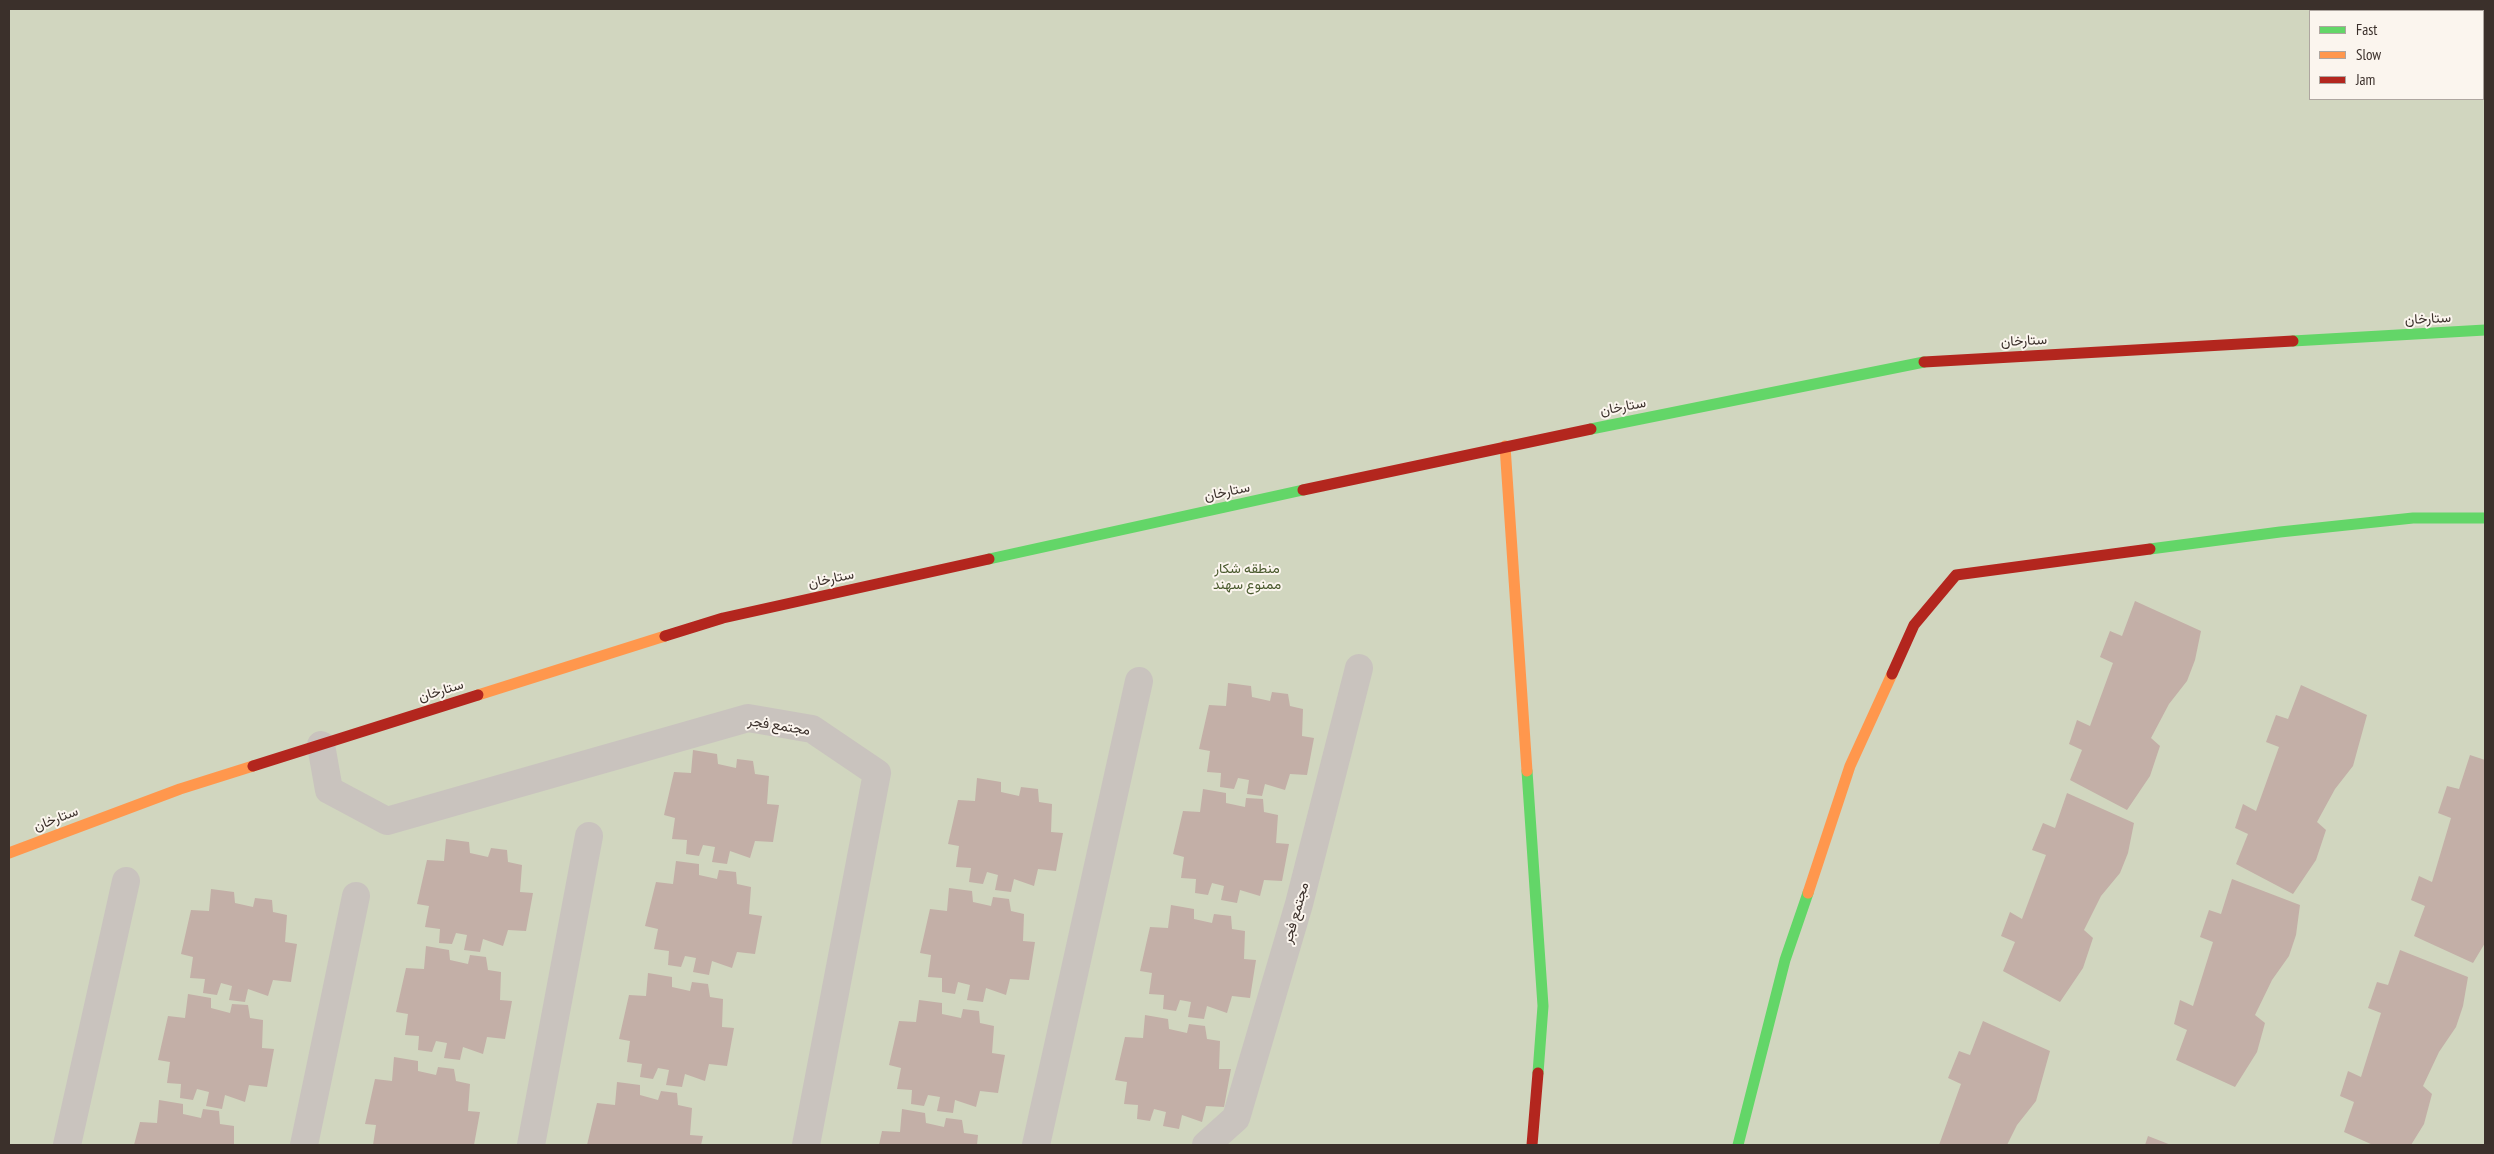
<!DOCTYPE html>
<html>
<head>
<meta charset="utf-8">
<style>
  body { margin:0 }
  #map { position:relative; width:2494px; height:1154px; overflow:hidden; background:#f0ebe5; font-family:"PT Sans Narrow",sans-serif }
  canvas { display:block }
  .frame { position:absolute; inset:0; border:10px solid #3b302b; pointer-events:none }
  .legend { position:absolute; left:2309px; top:10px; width:175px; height:90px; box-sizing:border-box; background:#fbf5ee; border:1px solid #aea6a0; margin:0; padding:6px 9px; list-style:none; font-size:15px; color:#3b302b }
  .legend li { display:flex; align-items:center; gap:10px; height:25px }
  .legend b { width:25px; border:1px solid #aea6a0 }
</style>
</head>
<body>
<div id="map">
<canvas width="2494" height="1154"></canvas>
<div class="frame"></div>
<ul class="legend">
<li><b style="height:6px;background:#63d668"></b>Fast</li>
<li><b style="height:6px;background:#ff974d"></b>Slow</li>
<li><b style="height:6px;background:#b3261e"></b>Jam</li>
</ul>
</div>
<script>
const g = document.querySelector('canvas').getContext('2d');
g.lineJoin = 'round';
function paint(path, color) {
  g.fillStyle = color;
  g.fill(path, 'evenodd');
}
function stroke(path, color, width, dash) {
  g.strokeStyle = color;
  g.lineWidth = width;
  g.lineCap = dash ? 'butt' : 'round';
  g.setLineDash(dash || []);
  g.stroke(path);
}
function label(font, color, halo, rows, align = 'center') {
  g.font = font + ' "PT Sans Narrow",Vazirmatn,sans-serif';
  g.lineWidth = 4;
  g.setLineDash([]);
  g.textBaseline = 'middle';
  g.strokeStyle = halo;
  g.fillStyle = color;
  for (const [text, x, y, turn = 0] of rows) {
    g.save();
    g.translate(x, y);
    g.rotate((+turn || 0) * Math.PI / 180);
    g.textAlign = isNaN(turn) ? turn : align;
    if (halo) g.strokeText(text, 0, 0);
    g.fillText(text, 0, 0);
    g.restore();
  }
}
paint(new Path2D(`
  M9,9H2485V1145H9ZM2310,11H2483V99H2310Z`), '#d1d6bf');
paint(new Path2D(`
  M2135,601L2201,631L2195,660L2187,681L2169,704L2151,738L2160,746L2150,776L2127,810L2070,780L2082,750L2069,744L2077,720L2090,726L2113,663L2100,657L2110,631L2122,636Z
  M1228,683L1251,686L1252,697L1270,701L1272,692L1288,694L1290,706L1303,709L1302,736L1314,738L1307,775L1290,774L1285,790L1265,784L1262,796L1247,794L1249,780L1238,778L1234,789L1220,787L1221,773L1207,772L1210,751L1199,749L1209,705L1226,706Z
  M2301,685L2367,715L2353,766L2335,789L2317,822L2326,830L2316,860L2293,894L2236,864L2248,834L2235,828L2243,804L2256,811L2279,747L2266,742L2276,715L2288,719Z
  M693,750L717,754L718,764L736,768L737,759L753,761L755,774L769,776L767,804L779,805L773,842L755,841L750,858L730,851L727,864L712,862L715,847L703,845L699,856L686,854L687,840L672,839L675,818L664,815L674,772L691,773Z
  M2470,755L2485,760V943L2473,963L2414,936L2425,906L2411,900L2419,876L2432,882L2451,818L2438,813L2447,786L2459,789Z
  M977,778L1001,782V792L1019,796L1021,787L1038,789L1039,802L1052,804L1051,832L1063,833L1056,871L1038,869L1034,886L1014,879L1011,892L995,890L998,875L987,872L983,884L969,882L971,868L956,867L959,846L948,844L958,800L975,801Z
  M1203,789L1226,793V803L1245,807L1246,798L1263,799L1264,812L1278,815L1276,843L1289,844L1282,881L1264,880L1260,896L1240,890L1237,903L1221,900L1224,886L1212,883L1208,895L1195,893L1196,879L1181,878L1184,857L1173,854L1183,811L1200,812Z
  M2067,793L2134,823L2128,853L2120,873L2101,896L2084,930L2093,938L2083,968L2060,1002L2003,971L2015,942L2001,936L2010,912L2022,919L2046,855L2032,850L2043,823L2055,828Z
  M446,839L469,842L470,853L488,857L491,848L507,850L508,862L522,865L520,892L533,893L526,931L508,930L503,946L483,939L480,952L464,950L467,935L456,933L452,944L439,943L440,929L425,927L429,906L417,904L427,860L444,861Z
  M676,861L699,864V875L717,879L719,870L736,872L737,884L751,887L749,914L762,916L755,954L737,952L732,968L712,961L709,975L693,972L696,958L685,956L681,967L668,965L669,951L654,949L658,929L645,926L656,882L673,884Z
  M2232,879L2300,905L2296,935L2289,956L2272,980L2255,1015L2265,1023L2257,1052L2235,1087L2176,1060L2187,1030L2174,1024L2180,1000L2193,1006L2213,942L2200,937L2209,910L2221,914Z
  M949,888L972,891L973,902L991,906L993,897L1009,899L1011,911L1024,914L1023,941L1035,942L1029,980L1010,979L1006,995L986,988L983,1002L967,1000L970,985L958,982L955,994L942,992V978L928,977L931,955L920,953L930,909L947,911Z
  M211,889L234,892L235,903L253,907L255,898L272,900L273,912L287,915L285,942L297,944L291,982L273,980L268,996L248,989L245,1002L229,1000L232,986L221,983L217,995L203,993L205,979L190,978L193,957L181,954L191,910L209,911Z
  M1171,905L1194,909V919L1212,923L1214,914L1231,916L1232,929L1245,931L1244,959L1256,960L1250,998L1232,996L1227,1013L1207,1006L1204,1019L1188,1017L1191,1002L1180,1000L1176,1011L1163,1009L1164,995L1149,994L1152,973L1140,971L1150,927L1168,928Z
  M426,946L449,950L450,960L468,964L470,955L486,957L488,970L501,972L500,1000L512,1001L505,1039L487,1037L483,1054L463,1047L460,1060L444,1058L447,1043L436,1041L432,1052L418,1050L419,1036L405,1035L408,1014L396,1012L406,968L424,969Z
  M2400,950L2468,977L2463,1006L2456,1027L2439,1052L2423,1086L2432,1094L2424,1124L2411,1145H2373L2344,1132L2354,1102L2340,1096L2348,1071L2361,1077L2381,1013L2368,1008L2377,982L2388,985Z
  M648,973L672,977V987L690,991L692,982L708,984L710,997L723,999L722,1027L734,1028L727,1066L709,1064L705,1081L685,1074L682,1087L666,1085L669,1070L658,1068L653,1079L640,1077L642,1064L627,1062L630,1041L619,1039L629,995L646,996Z
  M188,994L211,998V1008L230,1013L232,1004L248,1005L250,1018L263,1020L262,1048L274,1049L267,1087L249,1085L245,1102L225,1095L222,1109L206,1106L209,1092L197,1089L193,1100L180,1098L181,1084L167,1083L170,1062L158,1060L168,1016L185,1018Z
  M919,1000L942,1003V1014L961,1018L963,1009L979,1011L980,1023L994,1026L992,1053L1005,1055L998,1093L980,1091L976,1107L955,1100L953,1113L937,1111L940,1097L928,1095L924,1106L911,1104L912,1090L897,1089L901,1068L889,1065L899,1021L916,1022Z
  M1145,1015L1168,1019L1169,1029L1187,1033L1189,1024L1205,1026L1207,1039L1220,1041L1219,1069H1231L1224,1107L1206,1106L1202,1122L1182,1115L1179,1129L1163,1126L1166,1112L1154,1109L1150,1121L1137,1119L1138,1105L1124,1104L1127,1082L1115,1080L1125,1037L1143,1038Z
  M1983,1021L2050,1051L2036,1101L2017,1125L2007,1145H1939L1961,1084L1948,1078L1959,1051L1970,1055Z
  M394,1057L418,1061V1071L436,1075L438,1067L454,1069L456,1081L470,1084L468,1111L480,1112L474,1145H373L376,1125L365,1124L375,1079L392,1081Z
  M617,1082L640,1085V1095L658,1100L661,1091L677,1093L678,1105L692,1108L690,1135L703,1136L701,1145H587L597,1103L615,1105Z
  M159,1100L183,1104V1114L201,1118L203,1109L219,1111L220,1124L234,1126V1145H134L140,1122L157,1123Z
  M902,1109L925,1113L926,1123L944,1127L946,1118L962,1120L964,1133L978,1135L977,1145H879L882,1131L900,1132Z
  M2148,1136L2171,1145H2145Z`), '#c3afa7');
stroke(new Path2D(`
  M321,745L329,790L387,821L748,718L812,729L877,773L806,1145
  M67,1145L126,881
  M304,1145L356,896
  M531,1145L589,836
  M1036,1145L1139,681
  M1206,1145L1236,1118L1299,904L1359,668`), '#c9c3be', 28);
stroke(new Path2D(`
  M2293,341L2485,330
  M1591,429L1924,362
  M2150,549L2280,532L2413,518H2485
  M989,559L1303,490
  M1527,771L1543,1006L1538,1073
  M1738,1145L1785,960L1808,893`), '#63d668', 11);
stroke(new Path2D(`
  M1505,446L1527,771
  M478,695L665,636
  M9,853L180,789L253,766
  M1808,893L1850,766L1892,674`), '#ff974d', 11);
stroke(new Path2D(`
  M1924,362L2293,341
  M1303,490L1591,429
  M665,636L723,618L989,559
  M1892,674L1914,625L1956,575L2150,549
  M253,766L478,695
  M1532,1145L1538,1073`), '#b3261e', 11);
label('14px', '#3b302b', '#fbf5ee', [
  ["ستارخان",2428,319,-3],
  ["ستارخان",2024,341,-3],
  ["ستارخان",1623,407,-11],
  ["ستارخان",1227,492,-12],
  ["ستارخان",831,579,-12],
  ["ستارخان",441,691,-17],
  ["مجتمع فجر",779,726,9],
  ["ستارخان",56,819,-21],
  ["مجتمع فجر",1296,913,-74]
]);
label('14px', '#4a5a2e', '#fbf5ee', [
  ["منطقه شکار",1247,569],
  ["ممنوع سهند",1247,585]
]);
</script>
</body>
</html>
